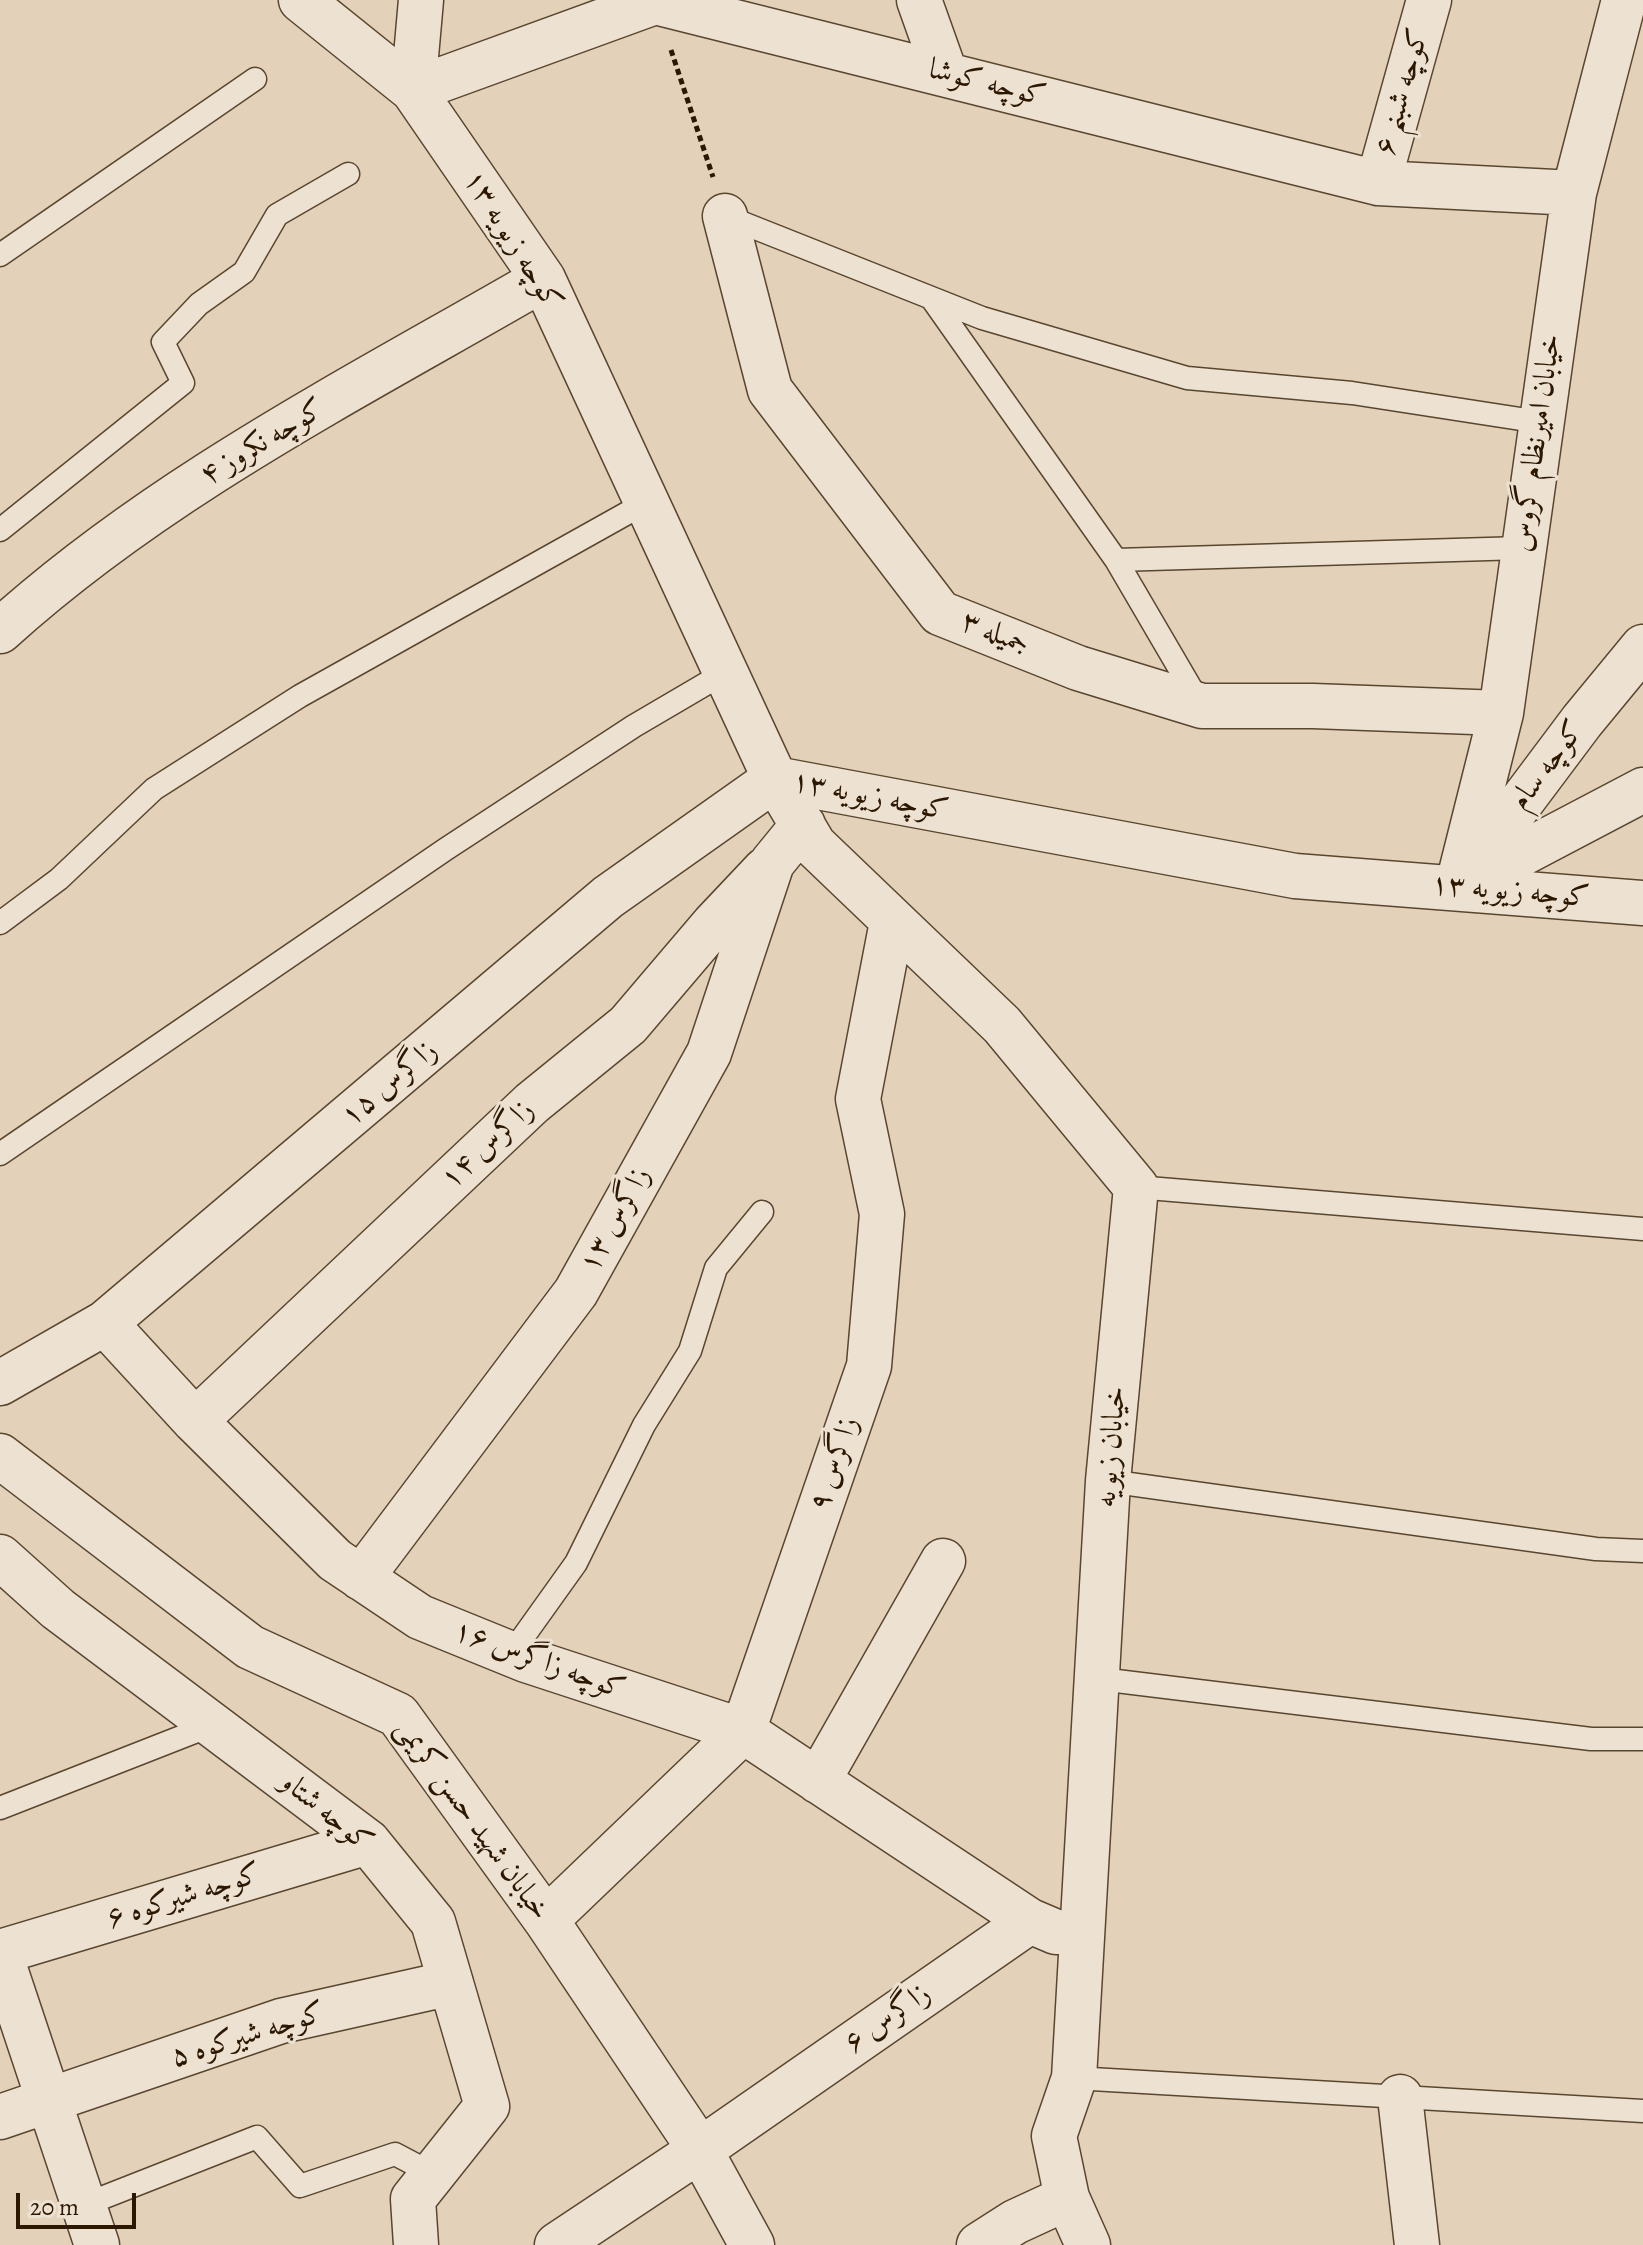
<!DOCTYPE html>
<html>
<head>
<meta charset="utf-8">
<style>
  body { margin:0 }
  #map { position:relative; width:1643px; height:2245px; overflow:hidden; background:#e3d2b9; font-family:Alegreya,serif }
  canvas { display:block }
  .scale { position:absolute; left:16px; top:2193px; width:120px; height:36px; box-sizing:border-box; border:4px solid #2c1701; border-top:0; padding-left:10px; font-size:24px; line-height:28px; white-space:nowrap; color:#2c1701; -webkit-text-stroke:6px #ede2d2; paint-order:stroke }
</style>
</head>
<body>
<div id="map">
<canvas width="1643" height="2245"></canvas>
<div class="scale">20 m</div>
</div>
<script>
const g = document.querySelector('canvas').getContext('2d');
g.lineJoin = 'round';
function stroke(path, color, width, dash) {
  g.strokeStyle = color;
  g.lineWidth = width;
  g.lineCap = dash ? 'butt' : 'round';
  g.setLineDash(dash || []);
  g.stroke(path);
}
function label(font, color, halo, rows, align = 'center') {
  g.font = font + ' Alegreya,Amiri,serif';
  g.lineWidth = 6;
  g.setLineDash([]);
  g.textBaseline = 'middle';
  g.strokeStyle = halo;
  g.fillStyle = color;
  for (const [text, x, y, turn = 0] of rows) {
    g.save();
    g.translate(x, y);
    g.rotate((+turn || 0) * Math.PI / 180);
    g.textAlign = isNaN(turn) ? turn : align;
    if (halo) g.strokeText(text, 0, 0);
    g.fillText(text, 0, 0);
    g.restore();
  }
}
const lane = new Path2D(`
  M725,216L982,318L1187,378L1352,393L1540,422
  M0,255L255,79
  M932,299L1116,560L1199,702
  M0,530L183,383L163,342L199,304L244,272L277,215L348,174
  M1116,560L1522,548
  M0,923L59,879L154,789L300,696L647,502
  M0,1154L446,849L634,726L726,672
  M1136,1187L1643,1229
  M1108,1481L1596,1549L1643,1551
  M511,1654L576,1563L644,1425L690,1351L716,1268L762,1212
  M1100,1679L1591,1739H1643
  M0,1808L212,1725
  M1074,2078L1643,2111
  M84,2205L257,2137L300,2186L395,2154L433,2174`);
const street = new Path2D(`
  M301,0L413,90L543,279L775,779L1295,876L1643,903
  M919,0L945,73
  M413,90L655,2L1378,183L1574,193
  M413,90L421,0
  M1378,183L1429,0
  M725,216L770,390L940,613L1078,668L1202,706H1313L1501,713
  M0,631C160,486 357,387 543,279
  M1468,873L1582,721L1643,647
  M1466,883L1643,790
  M1457,888L1501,713L1574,193L1624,0
  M105,1323L195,1421L335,1560L420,1617L526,1660L743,1731L1030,1921
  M0,1383L105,1323L608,897L775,779L814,845L1002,1025L1136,1187L1108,1481L1074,2078L1054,2136L1067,2198L1088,2245
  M195,1421L532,1103L628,1025L714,924L765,870
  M0,1456L250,1647L398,1715L546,1920L700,2150L752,2245
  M0,1557L58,1609L368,1842L433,1922L487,2106L413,2199L416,2245
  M361,1578L576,1292L709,1053L772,863L803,825
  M818,1781L943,1561
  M546,1920L743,1731L869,1366L882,1214L858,1099L892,922
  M0,1952L368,1842
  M0,1954L97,2245
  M1400,2097L1417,2245
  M0,2117L281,2021L451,1983
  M557,2245L700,2150L1030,1921L1056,1932
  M979,2245L1015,2222L1067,2198`);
stroke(lane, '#5a462f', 25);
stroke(street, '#5a462f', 47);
stroke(new Path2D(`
  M671,50L713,177`), '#2c1701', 5, [6, 4]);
stroke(lane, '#ede2d2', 22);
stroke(street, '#ede2d2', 44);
label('30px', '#2c1701', '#ede2d2', [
  ["کوچه کوشا",987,84,14],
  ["کوچه شبنم ۶",1403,92,-74],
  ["کوچه زیویه ۱۳",512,241,58],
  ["کوچه نکروز ۴",263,443,-31],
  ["خیابان امیرنظام گروس",1537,443,-82],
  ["جمیله ۳",995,634,22],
  ["کوچه سام",1548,766,-53],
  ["کوچه زیویه ۱۳",870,797,11],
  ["کوچه زیویه ۱۳",1510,892,5],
  ["زاگرس ۱۵",390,1084,-40],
  ["زاگرس ۱۴",488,1145,-43],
  ["زاگرس ۱۳",616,1220,-61],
  ["خیابان زیویه",1112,1447,-85],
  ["زاگرس ۹",835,1464,-71],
  ["کوچه زاگرس ۱۶",539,1661,20],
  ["کوچه شتاو",326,1813,39],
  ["خیابان شهید حسن کریمی",472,1820,54],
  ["کوچه شیرکوه ۶",184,1897,-17],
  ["زاگرس ۶",888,2019,-35],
  ["کوچه شیرکوه ۵",248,2036,-17]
]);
</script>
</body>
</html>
